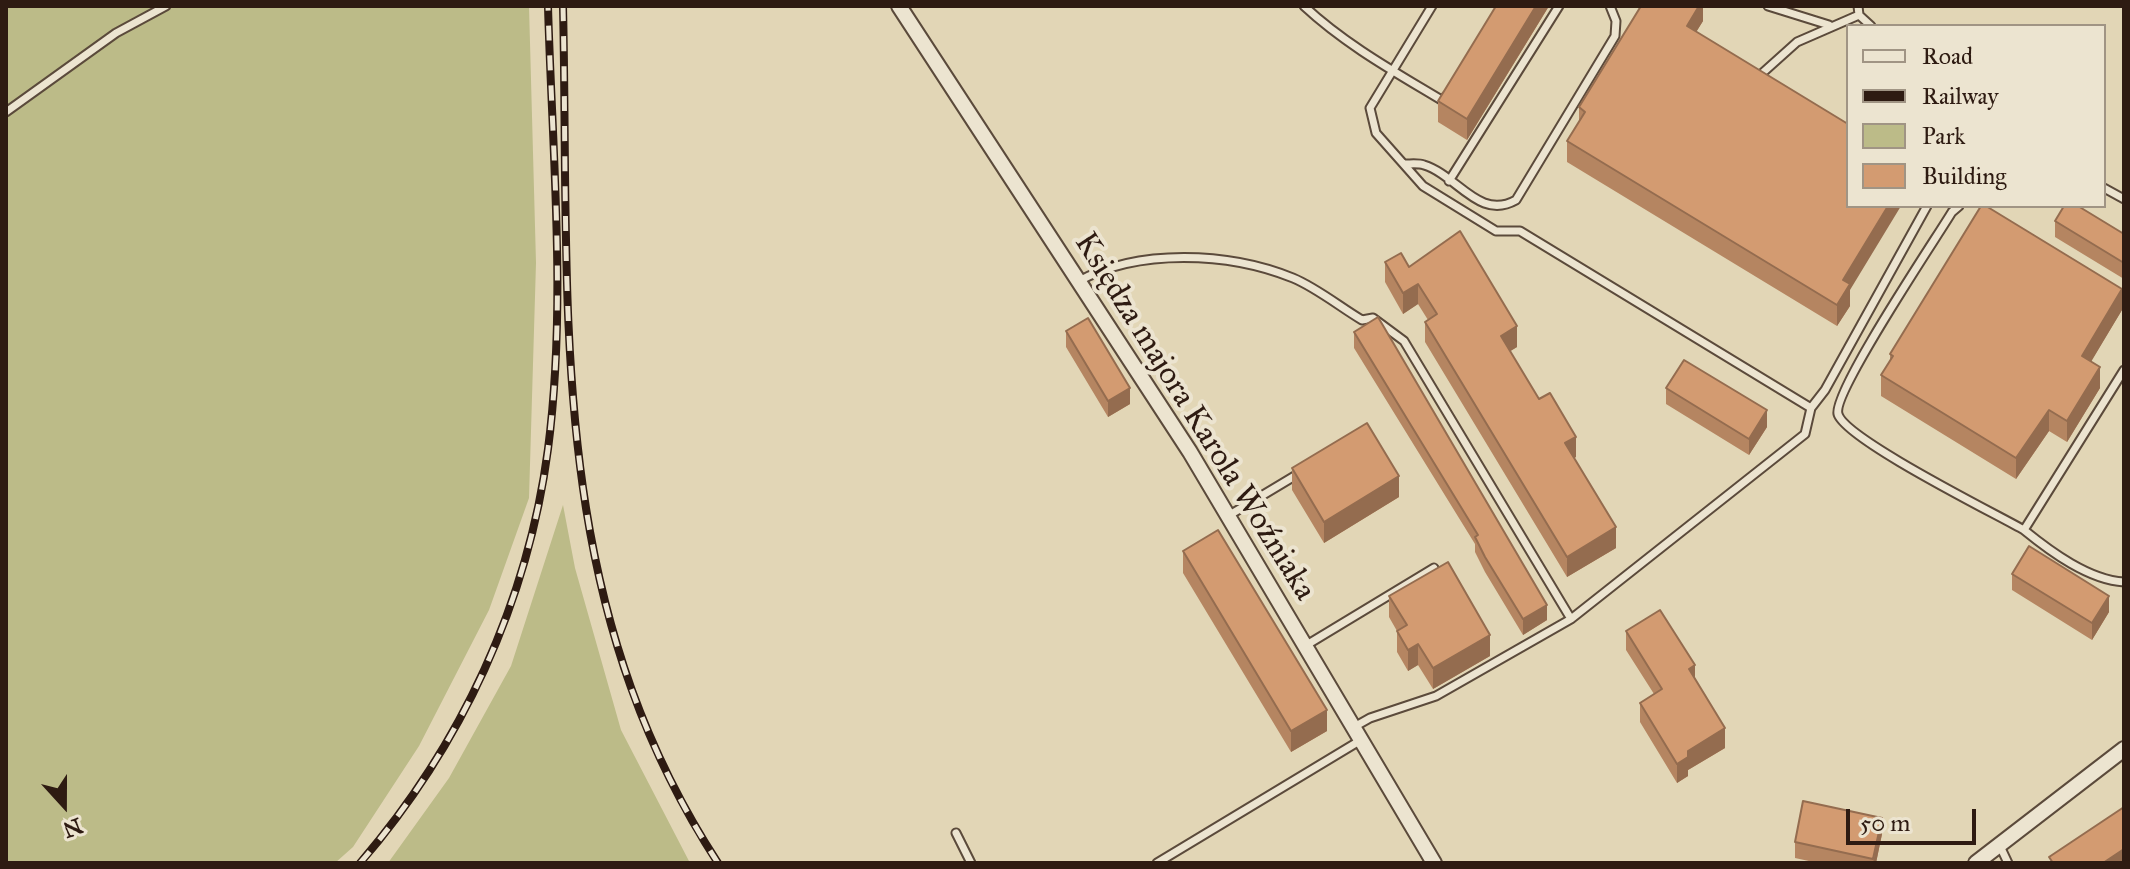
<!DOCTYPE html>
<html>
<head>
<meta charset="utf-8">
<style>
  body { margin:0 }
  #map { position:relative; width:2130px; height:869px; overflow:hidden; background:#e2d6b6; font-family:"IM FELL Great Primer",serif }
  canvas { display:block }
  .frame { position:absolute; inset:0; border:8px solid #2e1b12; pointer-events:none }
  .legend { position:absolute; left:1846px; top:24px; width:260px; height:184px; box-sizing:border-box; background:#ece4d0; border:2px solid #a09484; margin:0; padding:10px 14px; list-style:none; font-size:24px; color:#2e1b12 }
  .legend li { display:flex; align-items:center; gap:16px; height:40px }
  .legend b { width:40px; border:2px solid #a09484 }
  .north { position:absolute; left:24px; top:765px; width:80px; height:80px; -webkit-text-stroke:6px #ece4d0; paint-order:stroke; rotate:159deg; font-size:22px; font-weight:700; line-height:32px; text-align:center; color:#2e1b12 }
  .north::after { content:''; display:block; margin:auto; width:28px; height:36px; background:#2e1b12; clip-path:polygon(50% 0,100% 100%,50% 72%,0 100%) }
  .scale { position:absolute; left:1846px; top:809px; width:130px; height:36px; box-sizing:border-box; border:4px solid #2e1b12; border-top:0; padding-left:10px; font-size:24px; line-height:28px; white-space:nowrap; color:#2e1b12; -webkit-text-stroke:6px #ece4d0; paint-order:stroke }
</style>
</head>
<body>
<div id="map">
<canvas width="2130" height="869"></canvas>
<div class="frame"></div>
<ul class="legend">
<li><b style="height:10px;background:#ece4d0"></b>Road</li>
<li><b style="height:10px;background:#2e1b12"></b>Railway</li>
<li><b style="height:22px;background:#bcbb88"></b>Park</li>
<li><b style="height:22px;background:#d39b71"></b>Building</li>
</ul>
<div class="north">N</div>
<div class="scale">50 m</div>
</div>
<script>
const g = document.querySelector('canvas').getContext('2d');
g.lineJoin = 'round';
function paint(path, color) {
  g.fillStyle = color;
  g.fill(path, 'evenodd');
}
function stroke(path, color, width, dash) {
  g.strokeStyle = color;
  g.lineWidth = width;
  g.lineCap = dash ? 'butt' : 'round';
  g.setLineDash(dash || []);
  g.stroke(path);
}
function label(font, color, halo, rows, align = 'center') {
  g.font = font + ' "IM FELL Great Primer",serif';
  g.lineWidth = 8;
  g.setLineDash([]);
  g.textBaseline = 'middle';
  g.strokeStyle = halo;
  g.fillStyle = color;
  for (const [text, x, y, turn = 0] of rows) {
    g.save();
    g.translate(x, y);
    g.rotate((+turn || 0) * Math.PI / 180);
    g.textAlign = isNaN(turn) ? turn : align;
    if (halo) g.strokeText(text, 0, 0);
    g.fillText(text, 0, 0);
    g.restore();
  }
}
paint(new Path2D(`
  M6,6H529L536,263L529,498L489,610L419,746L353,847L335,863H6Z
  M563,505L575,568L621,730L690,863H388L449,778L511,666Z`), '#bcbb88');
const lane = new Path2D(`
  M1304,6C1346,45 1395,72 1443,101L1446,96
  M1432,6L1370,108L1376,133L1423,186L1496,231H1520L1811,408
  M1768,6L1829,25
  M1858,6L1859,15L1871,26
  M1758,77L1797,42L1859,15
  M6,112L116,33L166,6
  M1405,164C1411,164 1419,163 1424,165C1457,175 1479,221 1516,200L1615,36L1616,21L1610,6
  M1449,181L1559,6
  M2104,188L2124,199
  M1959,206L1952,212C1935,240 1832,393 1838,414C1845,439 1994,513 2024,530C2051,552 2089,580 2124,582
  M1077,282C1138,248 1229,252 1293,278C1317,288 1340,307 1362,320L1373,318L1404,341L1571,619
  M1228,516L1298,474
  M2024,530L2124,370
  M1305,646L1434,568
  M1354,727L1370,718L1436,696L1571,619L1805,434L1811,408L1825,390L1927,206
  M956,833L971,863
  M1999,844L2008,863
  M1157,863L1361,740`);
const street = new Path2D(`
  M899,6L1190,452L1434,863
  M1976,863L2124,749`);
stroke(lane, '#5b4a3b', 11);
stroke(street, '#5b4a3b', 18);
stroke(lane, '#ece4d0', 7);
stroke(street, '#ece4d0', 14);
const rail = new Path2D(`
  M563,6C570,309 544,596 718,863
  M360,863C461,746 528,602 548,449C567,303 552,152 548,6`);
stroke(rail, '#2e1b12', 8);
stroke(rail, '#ece4d0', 5, [15]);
paint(new Path2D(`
  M1496,6H1549L1467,140L1438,122V101Z
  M1703,6V21L1696,32L1850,290V306L1837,326L1567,162V141L1579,123V107Z
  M2055,221L2124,234V279L2055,237Z
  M1385,262L1409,267L1517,347L1510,351L1539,399L1576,457L1574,458L1616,548L1567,577L1425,342V322L1428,320L1418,304L1403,314L1385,282Z
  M2122,310L2091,361L2100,388L2067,442L2049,431L2016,479L1881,396V375L1890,361V354Z
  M1066,331L1130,404L1108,417L1066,347Z
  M1354,332L1547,620L1523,635L1485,572L1475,552V544L1354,348Z
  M1666,388L1767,427L1749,455L1666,404Z
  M1292,468L1399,497L1324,543L1292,490Z
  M1183,551L1327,731L1291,752L1183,573Z
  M2012,574L2109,612L2092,640L2012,590Z
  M1389,596L1490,656L1433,689L1418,665L1408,671L1397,652V631L1389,617Z
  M1626,631L1695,678L1725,748L1688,770V776L1677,783L1640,722V703L1654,694L1626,650Z
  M1882,834L1876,863H1818L1795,858V842Z`), '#b58561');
paint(new Path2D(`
  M1536,6H1549L1467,140V119Z
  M1699,6H1703V21L1687,47V26Z
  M1888,206H1901L1850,290V306L1837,326V305L1843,280Z
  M1418,284V304L1403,314V293Z
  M2122,289V310L2082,377V356Z
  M1517,326V347L1501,357V336Z
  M2100,367V388L2067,442V421Z
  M1130,388V404L1108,417V401Z
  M1767,410V427L1749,455V439Z
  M2049,410V431L2016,479V458Z
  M1576,437V457L1565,463V443Z
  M1399,476V497L1324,543V522Z
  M1616,527V548L1567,577V557Z
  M2109,596V612L2092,640V623Z
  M1547,605V620L1523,635V619Z
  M1490,635V656L1433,689V668Z
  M1418,644V665L1408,671V650Z
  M1695,665V685L1689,669Z
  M1327,710V731L1291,752V731Z
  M1725,728V748L1688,770V751Z
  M1688,757V776L1677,783V764Z
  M1882,818V834L1876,863H1873Z
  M2124,849V863H2103Z`), '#946c4f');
const building = new Path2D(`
  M1496,6H1536L1467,119L1438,101Z
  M1641,6H1699L1687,26L1848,124V206H1888L1843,280L1850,284L1837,305L1567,141L1585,112L1579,107Z
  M1981,206H1986L2122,289L2082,356L2100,367L2067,421L2049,410L2016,458L1881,375L1893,356L1890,354Z
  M2064,206H2078L2124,234V263L2055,221Z
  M1460,231L1517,326L1501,336L1539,399L1550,393L1576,437L1565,443L1616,527L1567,557L1425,322L1437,314L1418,284L1403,293L1385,262L1401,253L1409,267Z
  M1378,317L1547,605L1523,619L1485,557L1475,537L1478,535L1354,332Z
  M1088,318L1130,388L1108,401L1066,331Z
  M1684,360L1767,410L1749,439L1666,388Z
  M1367,423L1399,476L1324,522L1292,468Z
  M1218,530L1327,710L1291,731L1183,551Z
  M2029,546L2109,596L2092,623L2012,574Z
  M1448,562L1490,635L1433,668L1418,644L1408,650L1397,631L1407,625L1389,596Z
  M1660,610L1695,665L1689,669L1725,728L1688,751V757L1677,764L1640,703L1662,689L1626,631Z
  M1803,801L1882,818L1873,859L1795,842Z
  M2124,807V849L2103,863H2053L2049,857Z`);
paint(building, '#d39b71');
stroke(building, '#946c4f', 2);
label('32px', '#2e1b12', '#ece4d0', [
  ["Księdza majora Karola Woźniaka",1194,417,58]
]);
</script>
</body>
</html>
